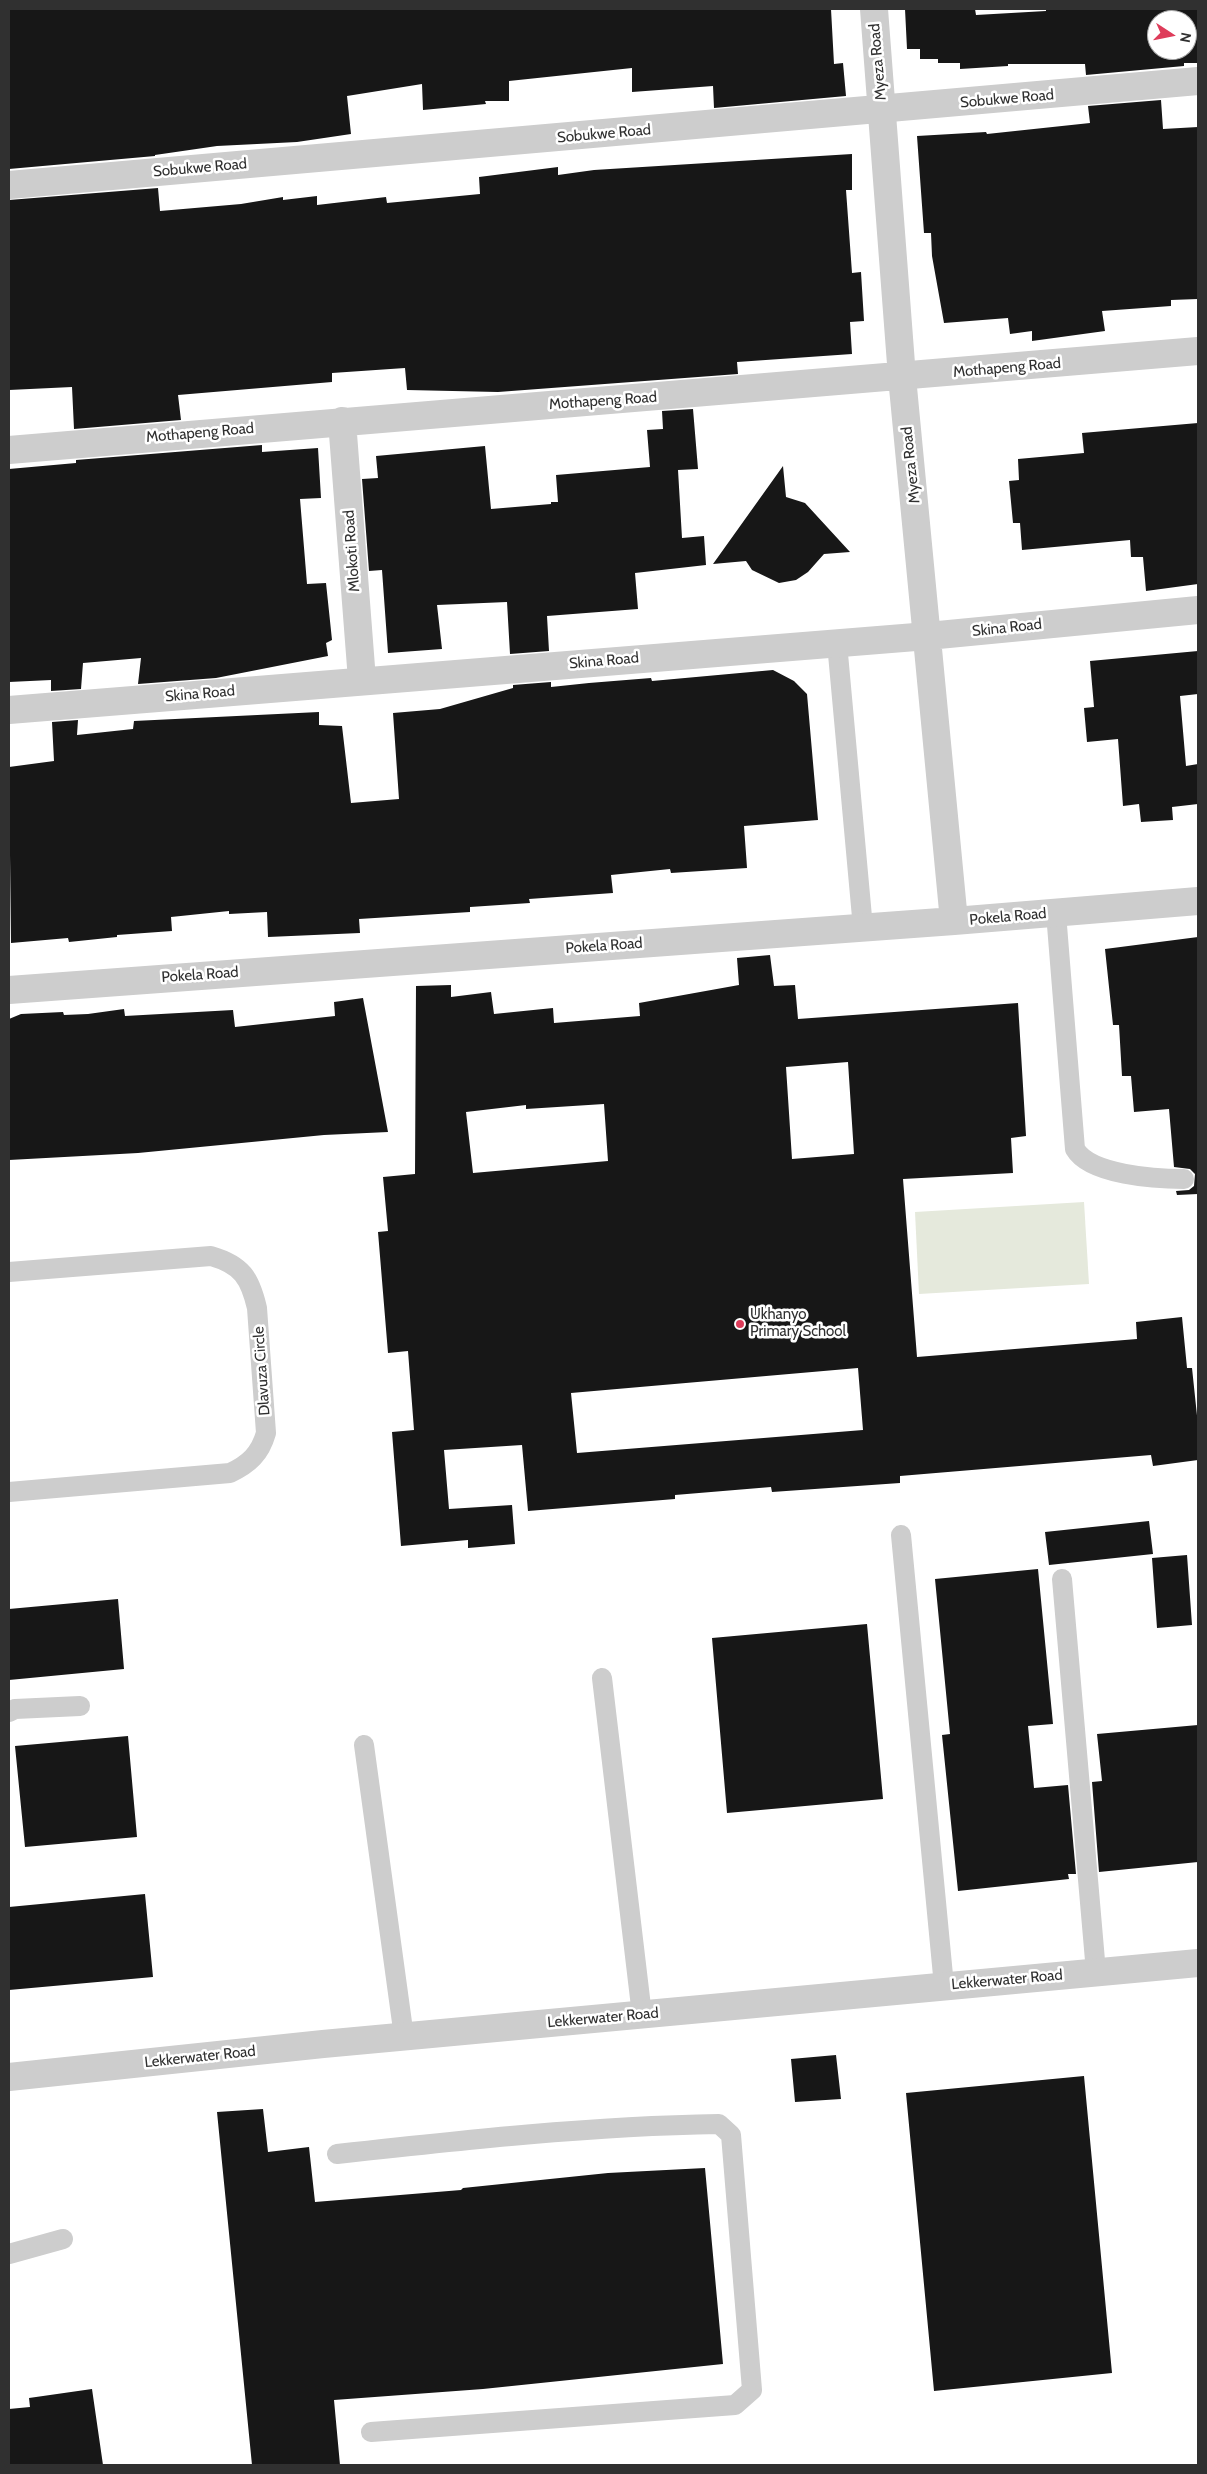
<!DOCTYPE html>
<html>
<head>
<meta charset="utf-8">
<style>
  body { margin:0 }
  #map { position:relative; width:1207px; height:2474px; overflow:hidden; background:#fff; font-family:Cabin,sans-serif }
  canvas { display:block }
  .frame { position:absolute; inset:0; border:10px solid #303030; pointer-events:none }
  .north { position:absolute; left:1147px; top:10px; width:50px; height:50px; box-sizing:border-box; background:#fff; border:1px solid #acacac; border-radius:50%; rotate:101deg; font-size:14px; font-weight:700; line-height:20px; text-align:center; color:#303030 }
  .north::after { content:''; display:block; margin:auto; width:18px; height:22px; background:#de3c5a; clip-path:polygon(50% 0,100% 100%,50% 72%,0 100%) }
</style>
</head>
<body>
<div id="map">
<canvas width="1207" height="2474"></canvas>
<div class="frame"></div>
<div class="north">N</div>
</div>
<script>
const g = document.querySelector('canvas').getContext('2d');
g.lineJoin = 'round';
function paint(path, color) {
  g.fillStyle = color;
  g.fill(path, 'evenodd');
}
function stroke(path, color, width, dash) {
  g.strokeStyle = color;
  g.lineWidth = width;
  g.lineCap = dash ? 'butt' : 'round';
  g.setLineDash(dash || []);
  g.stroke(path);
}
function label(font, color, halo, rows, align = 'center') {
  g.font = font + ' Cabin,sans-serif';
  g.lineWidth = 5;
  g.setLineDash([]);
  g.textBaseline = 'middle';
  g.strokeStyle = halo;
  g.fillStyle = color;
  for (const [text, x, y, turn = 0] of rows) {
    g.save();
    g.translate(x, y);
    g.rotate((+turn || 0) * Math.PI / 180);
    g.textAlign = isNaN(turn) ? turn : align;
    if (halo) g.strokeText(text, 0, 0);
    g.fillText(text, 0, 0);
    g.restore();
  }
}
paint(new Path2D(`
  M1084,1202L1089,1284L919,1294L915,1212Z`), '#e5e9dc');
paint(new Path2D(`
  M9,9H831L834,64L843,63L846,96L714,108L713,86L632,92V68L509,81V101H485L486,104L423,110L422,84L347,96L351,134L297,142L217,146L155,155V156L9,169Z
  M905,9H975L976,15L1046,11V9H1198V63H1184V66L1086,75L1085,64H1008V66L960,69V63H938V59H920V49H907ZM1157,20H1187V50H1157Z
  M1161,100L1163,129L1198,127V299L1171,300V306L1102,311L1105,331L1032,341V331L1010,334L1008,318L944,323L932,256L931,233H924L917,136L986,132L987,134L1090,123L1088,106Z
  M852,154V190H846L852,273L861,272L864,321L850,322L852,354L737,362L738,374L498,392L407,390L405,368L332,373V382L178,395L181,420L74,429L72,387L9,390V200L158,188L160,211L241,204L283,197V200L317,196V205L386,197L387,203L480,194L479,177L558,167V175L594,170Z
  M693,409L698,469L678,470L682,538L704,536L706,565L635,573L638,609L547,616L549,651L510,654L507,602L437,605L442,649L388,653L382,570L369,571L362,479L378,478L376,456L485,446L491,509L551,504V502H558L556,475L650,467L647,430L663,429L662,411Z
  M1198,423V584L1146,591L1143,557H1131L1130,540L1022,550L1020,523H1013L1009,481L1019,480L1018,459L1084,453L1082,433Z
  M262,445V452L318,448L321,498L300,499L307,584L326,583L332,640L326,643L328,656L216,678L138,684L141,658L83,663L81,689L51,691V680L9,682V469L76,463V460Z
  M783,466L786,497L805,503L850,552L824,554L808,572L796,580L779,583L752,570L746,561L713,564Z
  M1198,651V694L1180,696L1186,766L1198,764V804L1172,807L1173,820L1141,822L1139,804L1123,806L1118,739L1087,742L1084,708L1094,707L1090,661Z
  M773,670L794,681L807,694L818,820L744,826L747,868L671,873L670,869L611,875L613,893L529,899L530,903L470,907V912L359,919L360,933L268,937L267,912L229,914V911L171,917L172,931L117,935V937L69,942L68,938L11,943L9,767L54,761L52,722L78,720L77,735L133,729L134,721L319,712V725L342,726L351,803L399,799L393,713L440,709L513,688V685L551,682V687L589,683L651,678L652,681Z
  M1198,937V1194L1177,1195L1176,1191L1189,1190L1194,1186L1195,1174L1190,1169L1174,1167L1169,1109L1134,1112L1131,1076H1122L1119,1025H1113L1105,949Z
  M770,955L774,986L795,985L798,1019L1018,1003L1026,1136L1011,1138L1013,1173L903,1179L917,1357L1137,1339L1136,1322L1182,1317L1187,1368H1192L1198,1425V1460L1153,1466L1151,1455L900,1476V1483L772,1492L771,1487L675,1495V1499L528,1511L522,1445L444,1450L449,1509L512,1505L515,1544L468,1548V1540L401,1546L392,1432L414,1430L408,1351L388,1353L378,1232L388,1231L383,1177L415,1174L416,986L451,985V997L491,992L494,1014L553,1008L554,1023L640,1016L639,1003L739,985L737,958ZM848,1062L854,1154L792,1159L786,1067ZM604,1104L608,1161L473,1173L466,1112L526,1105V1109ZM858,1368L863,1430L577,1453L571,1393Z
  M363,998L388,1132L324,1135L138,1153L9,1160V1019L21,1014L63,1012L64,1015L88,1014L124,1009L125,1016L233,1010L235,1027L335,1016L334,1002Z
  M1149,1521L1153,1554L1049,1565L1045,1532Z
  M1187,1555L1192,1625L1157,1628L1152,1558Z
  M1038,1569L1053,1724L1028,1726L1034,1788L1068,1785L1076,1874H1068L1069,1879L958,1891L942,1735L950,1734L935,1579Z
  M118,1599L124,1669L9,1680V1609Z
  M867,1624L883,1799L727,1813L712,1638Z
  M1198,1725V1862L1099,1872L1092,1782L1102,1781L1097,1734Z
  M128,1736L137,1837L25,1847L15,1746Z
  M145,1894L153,1977L9,1990V1907Z
  M836,2055L841,2099L795,2102L791,2059Z
  M1084,2076L1112,2373L934,2391L906,2093Z
  M263,2109L268,2152L309,2147L315,2202L461,2190L463,2188L608,2173L705,2168L723,2364L483,2389L334,2400L340,2465H252L217,2112Z
  M92,2389L103,2465H9V2409L30,2407L29,2398Z`), '#171717');
stroke(new Path2D(`
  M837,643L863,928
  M1056,913L1075,1149C1090,1175 1156,1179 1184,1179
  M9,1272L211,1256C242,1265 250,1278 257,1308L266,1433C260,1454 249,1464 230,1473L9,1492
  M901,1535L944,1986
  M1062,1579L1096,1972
  M602,1678L642,2015
  M9,1712L15,1709L80,1706
  M364,1745L404,2037
  M337,2154C464,2140 591,2126 719,2124L731,2135L752,2390L735,2405L371,2432
  M9,2254L63,2239`), '#cdcdcd', 20);
stroke(new Path2D(`
  M874,9L902,377L954,921
  M9,185L1198,81
  M342,421L362,680
  M9,450L1198,351
  M9,710L928,636L1198,610
  M9,990L954,921L1198,901
  M9,2077L323,2044L1198,1963`), '#cdcdcd', 28);
for (const [x, y, r, color] of [
  [740,1324,5,"#de3c5a"]
]) {
  const dot = new Path2D();
  dot.arc(x, y, r, 0, 2 * Math.PI);
  g.fillStyle = color;
  g.fill(dot);
  stroke(dot, '#fff', 2);
}
label('15px', '#303030', '#fff', [
  ["Myeza Road",878,62,-95],
  ["Sobukwe Road",1007,99,-5],
  ["Sobukwe Road",604,134,-5],
  ["Sobukwe Road",200,168,-5],
  ["Mothapeng Road",1007,368,-5],
  ["Mothapeng Road",603,401,-4],
  ["Mothapeng Road",200,433,-5],
  ["Myeza Road",911,465,-96],
  ["Mlokoti Road",352,551,-94],
  ["Skina Road",1007,628,-6],
  ["Skina Road",604,661,-5],
  ["Skina Road",200,694,-5],
  ["Pokela Road",1008,917,-5],
  ["Pokela Road",604,946,-4],
  ["Pokela Road",200,975,-4],
  ["Dlavuza Circle",262,1371,-94],
  ["Lekkerwater Road",1007,1980,-5],
  ["Lekkerwater Road",603,2018,-5],
  ["Lekkerwater Road",200,2057,-6]
]);
label('15px', '#303030', '#fff', [
  ["Ukhanyo",750,1315],
  ["Primary School",750,1332]
], 'left');
</script>
</body>
</html>
